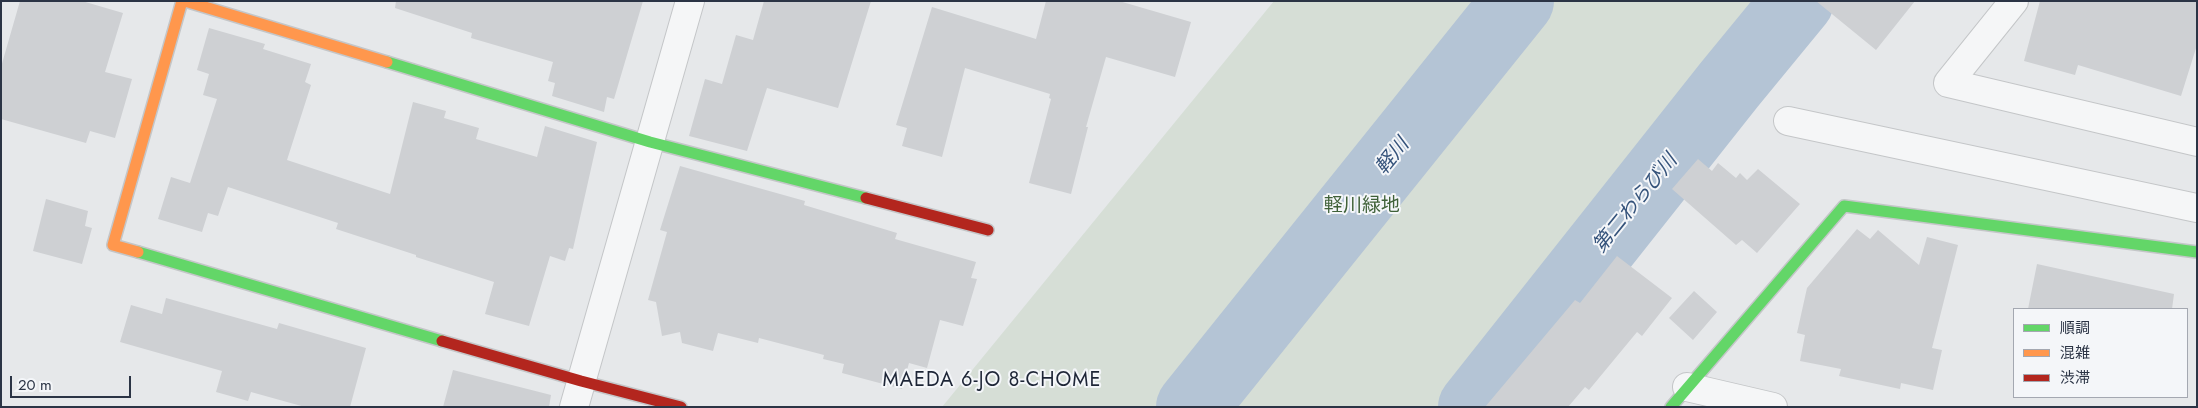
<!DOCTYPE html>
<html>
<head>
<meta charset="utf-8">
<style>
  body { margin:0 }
  #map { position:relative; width:2198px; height:408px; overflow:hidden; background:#e6e8ea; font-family:Jost,"Noto Sans JP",sans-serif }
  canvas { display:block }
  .frame { position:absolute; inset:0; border:2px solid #2b3445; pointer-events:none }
  .legend { position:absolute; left:2013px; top:308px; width:175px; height:90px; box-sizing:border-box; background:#f4f6f9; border:1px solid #a4a8b1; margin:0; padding:6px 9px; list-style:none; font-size:15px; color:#2b3445 }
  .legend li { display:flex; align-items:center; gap:10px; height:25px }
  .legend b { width:25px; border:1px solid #a4a8b1 }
  .scale { position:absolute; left:10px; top:376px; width:121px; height:22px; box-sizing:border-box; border:2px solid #2b3445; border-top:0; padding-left:6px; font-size:15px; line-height:18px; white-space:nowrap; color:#2b3445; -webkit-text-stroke:4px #f4f6f9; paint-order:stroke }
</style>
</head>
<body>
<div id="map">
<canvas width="2198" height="408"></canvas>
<div class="frame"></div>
<ul class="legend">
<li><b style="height:6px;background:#63d668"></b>順調</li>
<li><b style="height:6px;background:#ff974d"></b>混雑</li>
<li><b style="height:6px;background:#b3261e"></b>渋滞</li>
</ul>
<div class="scale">20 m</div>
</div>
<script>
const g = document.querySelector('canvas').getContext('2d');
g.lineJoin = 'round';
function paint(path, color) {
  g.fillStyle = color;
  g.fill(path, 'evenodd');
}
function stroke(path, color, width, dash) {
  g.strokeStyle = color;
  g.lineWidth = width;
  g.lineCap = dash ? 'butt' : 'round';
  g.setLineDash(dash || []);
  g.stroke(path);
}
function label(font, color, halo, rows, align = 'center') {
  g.font = font + ' Jost,"Noto Sans JP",sans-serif';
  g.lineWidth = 4;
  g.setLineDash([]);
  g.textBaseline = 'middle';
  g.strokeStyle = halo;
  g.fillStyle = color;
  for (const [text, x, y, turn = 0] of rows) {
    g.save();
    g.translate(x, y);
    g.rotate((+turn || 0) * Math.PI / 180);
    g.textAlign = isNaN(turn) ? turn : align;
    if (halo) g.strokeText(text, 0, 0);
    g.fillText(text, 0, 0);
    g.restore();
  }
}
paint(new Path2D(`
  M1274,1H1784L1667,149L1454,407H942Z`), '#d6ded6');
stroke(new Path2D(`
  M1192,407L1518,1
  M1474,407L1729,85L1798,1`), '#b4c4d5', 72);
paint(new Path2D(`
  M20,1H82L123,13L105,72L132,79L115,138L90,131L86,143L1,119V67Z
  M396,1H643L614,99L607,97L604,112L552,96L555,83L548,81L553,62L471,38L472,33L395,8Z
  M764,1H871L838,108L767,88L747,151L689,136L705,79L722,84L736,35L753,40Z
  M1046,1H1119L1191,22L1175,77L1106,57L1086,127H1088L1071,194L1029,183L1051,99L1049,98L1050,94L965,68L942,157L902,146L907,128L896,125L932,7L1036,39Z
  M1816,1H1915L1876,50Z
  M2040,1H2197V45L2181,96L2078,65L2075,75L2024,61Z
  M209,28L265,44L263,49L311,64L305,82L311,85L287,160L390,194L413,102L446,111L444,118L479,128L476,139L537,157L545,126L597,142L573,249L569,248L565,261L550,256L529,326L485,314L494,282L416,257V255L336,229L338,223L228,187L218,216L208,213L202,232L158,219L171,177L190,183L217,99L203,95L209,74L197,70Z
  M1698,159L1712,171L1718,163L1736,178L1740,173L1747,180L1758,169L1800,204L1757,253L1742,240L1736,245L1672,189Z
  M680,166L805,201L804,205L897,233L895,239L976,262L971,278L977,279L963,326L940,320L927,368L909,363L902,389L842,373L844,364L823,359L824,355L759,338L758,343L718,333L713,351L682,343L680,332L662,336L656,302L648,300L667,232L660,230Z
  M46,199L88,211L85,226L92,228L82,264L33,251Z
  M1857,229L1870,239L1878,230L1919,265L1927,237L1958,245L1932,348L1942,350L1933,390L1901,383L1900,389L1839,376L1841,369L1800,361L1805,335L1797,333L1807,288Z
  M1617,256L1672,298L1642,336L1637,332L1589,390L1585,387L1568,407H1485L1575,300L1580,303Z
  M2037,264L2174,294L2172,309H2028Z
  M1694,291L1717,312L1693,340L1669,318Z
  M166,298L277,329L279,323L366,348L350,407H305L251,392L248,401L216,392L222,371L120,342L131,305L162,314Z
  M453,370L551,395L549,407H443Z`), '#ced0d3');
const street = new Path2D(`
  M2014,1L1948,83L2197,142
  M1788,121L2197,208
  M1687,387L1773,407
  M574,407L690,1`);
const fast = new Path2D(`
  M387,62L650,142L866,198
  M138,252L442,341
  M1671,407L1844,206L2197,252`);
const slow = new Path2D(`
  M185,1L387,62
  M138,252L113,245L182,1`);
const jam = new Path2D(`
  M866,198L988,230
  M442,341L581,381L681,407`);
stroke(street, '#c4c6c8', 30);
stroke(fast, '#c4c6c8', 14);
stroke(slow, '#c4c6c8', 14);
stroke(jam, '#c4c6c8', 14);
stroke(street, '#f5f6f7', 28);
stroke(fast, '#63d668', 11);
stroke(slow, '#ff974d', 11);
stroke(jam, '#b3261e', 11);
label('19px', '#3f6138', '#f4f6f9', [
  ["軽川緑地",1362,206]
]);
label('italic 20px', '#34527a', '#f4f6f9', [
  ["軽川",1393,157,-51],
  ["第二わらび川",1636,204,-51]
]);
g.letterSpacing = '1px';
label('20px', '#1d2536', '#f4f6f9', [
  ["MAEDA 6-JO 8-CHOME",992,381]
]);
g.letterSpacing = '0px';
</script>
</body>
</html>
